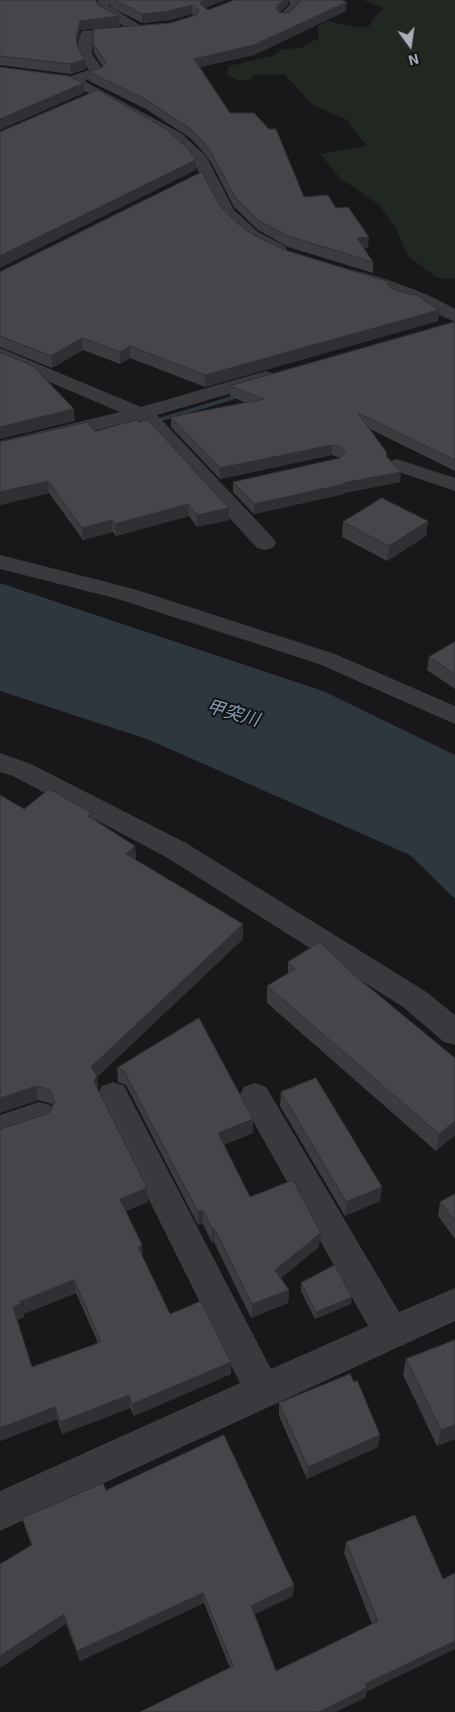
<!DOCTYPE html>
<html>
<head>
<meta charset="utf-8">
<style>
  body { margin:0 }
  #map { position:relative; width:455px; height:1712px; overflow:hidden; background:#18181a; font-family:"Exo 2",sans-serif }
  canvas { display:block }
  .north { position:absolute; left:385px; top:20px; width:50px; height:50px; -webkit-text-stroke:4px #131315; paint-order:stroke; rotate:166deg; font-size:14px; font-weight:700; line-height:20px; text-align:center; color:#abafb9 }
  .north::after { content:''; display:block; margin:auto; width:18px; height:22px; background:#abafb9; clip-path:polygon(50% 0,100% 100%,50% 72%,0 100%) }
</style>
</head>
<body>
<div id="map">
<canvas width="455" height="1712"></canvas>
<div class="north">N</div>
</div>
<script>
const g = document.querySelector('canvas').getContext('2d');
g.lineJoin = 'round';
function paint(path, color) {
  g.fillStyle = color;
  g.fill(path, 'evenodd');
}
function stroke(path, color, width, dash) {
  g.strokeStyle = color;
  g.lineWidth = width;
  g.lineCap = dash ? 'butt' : 'round';
  g.setLineDash(dash || []);
  g.stroke(path);
}
function label(font, color, halo, rows, align = 'center') {
  g.font = font + ' "Exo 2","Noto Sans JP",sans-serif';
  g.lineWidth = 4;
  g.setLineDash([]);
  g.textBaseline = 'middle';
  g.strokeStyle = halo;
  g.fillStyle = color;
  for (const [text, x, y, turn = 0] of rows) {
    g.save();
    g.translate(x, y);
    g.rotate((+turn || 0) * Math.PI / 180);
    g.textAlign = isNaN(turn) ? turn : align;
    if (halo) g.strokeText(text, 0, 0);
    g.fillText(text, 0, 0);
    g.restore();
  }
}
paint(new Path2D(`
  M363,0H455V279L437,278L408,256L396,229L379,205L340,178L320,154L367,146L347,120L313,105L284,74L253,75L252,79L239,81L227,75L229,66L272,56L283,49L301,48L319,38L318,26L329,21L360,28L369,26L373,19L384,8Z`), '#202821');
paint(new Path2D(`
  M0,583L323,691L455,755V899L410,855L147,739L0,691Z`), '#2e373d');
paint(new Path2D(`
  M245,392L252,394L149,425L142,423Z`), '#2e373d');
paint(new Path2D(`
  M99,0H124L122,3L108,5L146,29L140,33L93,37L92,54L105,72L103,75L84,81L181,133L206,156L234,210L258,232L285,246L287,250L285,254H273L246,238L221,215L192,159L171,139L95,96L69,84L0,75V67L71,76L89,70C80,58 74,46 82,31L126,27L100,13L95,4Z
  M288,0H300L302,5L288,20H280L278,17L290,4Z
  M353,270C388,279 424,291 455,309V322L399,296L347,279L344,275L347,271Z
  M0,348L141,407L259,373L266,371L273,373L275,377L273,381L157,415L273,538L276,543L273,548L265,550L257,548L141,421L138,420L0,453V441L120,412L0,361Z
  M397,459L455,478V491L390,469L387,465L390,461Z
  M0,555L134,589L335,654L455,706V724L319,664L118,599L0,569Z
  M0,753L31,764L186,843L425,991L455,1015V1045L444,1042L403,1007L166,857L13,776L0,772Z
  M113,1082L124,1086L271,1369L368,1326L239,1096L244,1087L255,1083L266,1087L399,1312L455,1288V1321L0,1531V1491L240,1383L97,1095L102,1086Z
  M39,1102L50,1105L55,1115L50,1125L0,1143V1115Z`), '#393a3e');
paint(new Path2D(`
  M0,0H97L96,1L98,5L119,16L120,26L80,30L77,43L86,69L71,74L0,65Z
  M110,0H225L205,8L208,10L234,0H288V4L280,12L346,11L254,55L200,67L230,113L304,197L336,208L368,248H364L373,262V273L288,247L258,230L234,207L211,162L200,148L190,138L146,109L89,81V72L103,67L94,53L93,44L194,16L192,14L170,20L142,23L111,7Z
  M220,206L237,223L252,234L285,250L391,288L439,310L438,321L205,387L130,358L120,364L83,350L52,368L0,347V272Z
  M455,322V471L370,429L387,456L400,482L344,493V494L254,514L233,492V482L340,458L332,455L220,479L171,427V417L246,403L230,396V386Z
  M95,431L229,520L197,527L189,516L116,536L113,532L83,540L49,493L0,505Z
  M428,521L426,536L387,561L342,537L343,522Z
  M455,642V689L427,670L429,657Z
  M24,809L92,818L135,846L136,860L243,924V939L97,1077L98,1090L147,1188L148,1202L126,1211L143,1258L170,1314L231,1374L134,1416L130,1408L62,1434L57,1419L0,1441V1129L49,1113L52,1106V1104L38,1100L0,1113ZM76,1293L98,1343L32,1367L17,1320L24,1317L23,1314Z
  M288,962L359,979L455,1058V1135L436,1151L267,1003V986L288,973Z
  M117,1068L253,1133L224,1145L250,1197L319,1247L281,1278L289,1290L288,1303L251,1318L214,1242L212,1243L203,1224L198,1225L126,1085L118,1082Z
  M281,1092L380,1201L345,1216L280,1106Z
  M455,1194V1239L438,1216L440,1202Z
  M301,1283L351,1304L315,1319L301,1291Z
  M455,1340V1439L437,1446L403,1375L406,1359Z
  M279,1403L378,1447L307,1479L279,1416Z
  M106,1490L293,1596L255,1614L276,1671L372,1624L344,1553L346,1542L415,1515L365,1698L230,1668L204,1603L80,1661L66,1624L31,1545L22,1518Z`), '#3b3b40');
paint(new Path2D(`
  M203,0H225L203,8L200,4Z
  M283,0H288V4L276,17V8Z
  M347,2L346,11L254,55L194,68V59Z
  M192,5V14L170,20L142,23V14Z
  M119,16L120,26L80,30L76,47V38L80,21Z
  M85,59L86,69L71,74L70,64Z
  M84,83V93L0,130V119Z
  M196,160V170L0,268V256Z
  M369,237L368,248L357,249V238Z
  M439,310L438,321L205,387V375Z
  M82,338L83,350L52,368L51,356Z
  M130,346V358L120,364V352Z
  M74,409L75,421L0,439V427Z
  M332,445V455L220,479V468Z
  M401,472L400,482L344,493V494L254,514V504L343,483Z
  M48,481L49,493L0,505V492Z
  M188,504L189,516L116,536L115,524Z
  M229,508V520L197,527V515Z
  M112,520L113,532L83,540L82,528Z
  M428,521L426,536L387,561L389,546Z
  M135,846L136,861L126,854Z
  M243,924V939L97,1077L98,1089L95,1096L91,1067Z
  M36,1086L38,1100L0,1113V1098Z
  M253,1119V1133L218,1147V1133Z
  M455,1121V1135L436,1151L439,1134Z
  M382,1187L380,1201L345,1216L346,1202Z
  M147,1188L148,1202L121,1212L120,1199Z
  M203,1210V1224L198,1225V1212Z
  M214,1228V1242L212,1243V1229Z
  M321,1233L319,1247L275,1283V1270Z
  M142,1245L143,1259L138,1247Z
  M74,1280L76,1293L23,1314L24,1317L15,1320L13,1307L20,1302Z
  M289,1290L288,1303L251,1318L252,1304Z
  M352,1297L351,1304L315,1319L316,1312Z
  M231,1362V1374L134,1416L132,1404Z
  M129,1395L130,1408L62,1434L60,1422Z
  M55,1407L57,1419L0,1441V1428Z
  M455,1425V1439L437,1446L441,1430Z
  M380,1435L378,1447L307,1479L308,1467Z
  M294,1585L293,1596L251,1616V1606Z
  M203,1593L204,1603L80,1661L77,1651Z
  M64,1614L66,1624L0,1668V1656Z
  M455,1641V1649L366,1692L365,1698L336,1712H319L365,1684Z`), '#303034');
const building = new Path2D(`
  M0,0H95L98,5L119,16L80,21L76,38L78,48L85,59L70,64L0,56Z
  M115,0H203L200,4L208,10L234,0H283L276,8L280,13L290,12L301,0H341L347,2L254,45L194,59L230,113H254L269,129H276L304,197L328,195L336,208L348,207L369,237L357,238L373,262L288,236L258,220L234,196L211,152L200,138L189,128L145,99L89,72L103,67L106,62L93,44L94,29L171,23L196,15L199,10L192,5L169,11L142,14Z
  M0,67L68,76L84,83L0,119Z
  M98,90L166,129L188,149L196,160L0,256V132Z
  M202,172L220,206L237,223L252,234L285,250L386,281L391,288L412,295L415,294L439,310L205,375L130,346L120,352L82,338L51,356L0,336V272Z
  M455,322V460L358,413L387,453L386,456L401,472L343,483L345,484L254,504L233,482L340,458L345,453L341,447L332,445L220,468L171,417L264,399L230,386Z
  M0,352L33,366L74,409L0,427Z
  M137,420L139,422L148,420L229,508L197,515L188,504L115,524L112,520L82,528L48,481L0,492V442L87,422L95,431Z
  M382,498L428,521L389,546L343,522Z
  M455,642V674L429,657Z
  M49,789L92,813L88,816L135,846L126,854L243,924L91,1067L97,1075L94,1082L147,1188L120,1199L142,1245L138,1247L170,1314L201,1301L231,1362L132,1404L129,1395L60,1422L55,1407L0,1428V1129L49,1113L55,1102L50,1090L36,1086L0,1098V795L24,809ZM74,1280L101,1342L32,1367L13,1307L21,1304L20,1302Z
  M320,942L359,979L455,1058V1121L439,1134L267,986L295,969L288,962Z
  M199,1018L253,1119L218,1133L250,1197L293,1180L321,1233L275,1270L289,1290L252,1304L214,1228L212,1229L203,1210L198,1212L124,1071L117,1068Z
  M316,1078L382,1187L346,1202L281,1092Z
  M455,1194V1221L440,1202Z
  M335,1265L352,1297L316,1312L301,1283Z
  M455,1340V1425L441,1430L406,1359Z
  M350,1374L354,1382L357,1380L380,1435L308,1467L279,1403Z
  M224,1435L294,1585L251,1606L276,1671L378,1621L346,1542L415,1515L443,1579L455,1573V1641L365,1684L367,1688L319,1712H140L233,1666L203,1593L77,1651L64,1614L0,1656V1564L32,1545L22,1518L103,1483L106,1490Z`);
paint(building, '#45454a');
stroke(building, '#303034', 1);
label('italic 18px', '#839db2', '#131315', [
  ["甲突川",233,713,16]
]);
</script>
</body>
</html>
